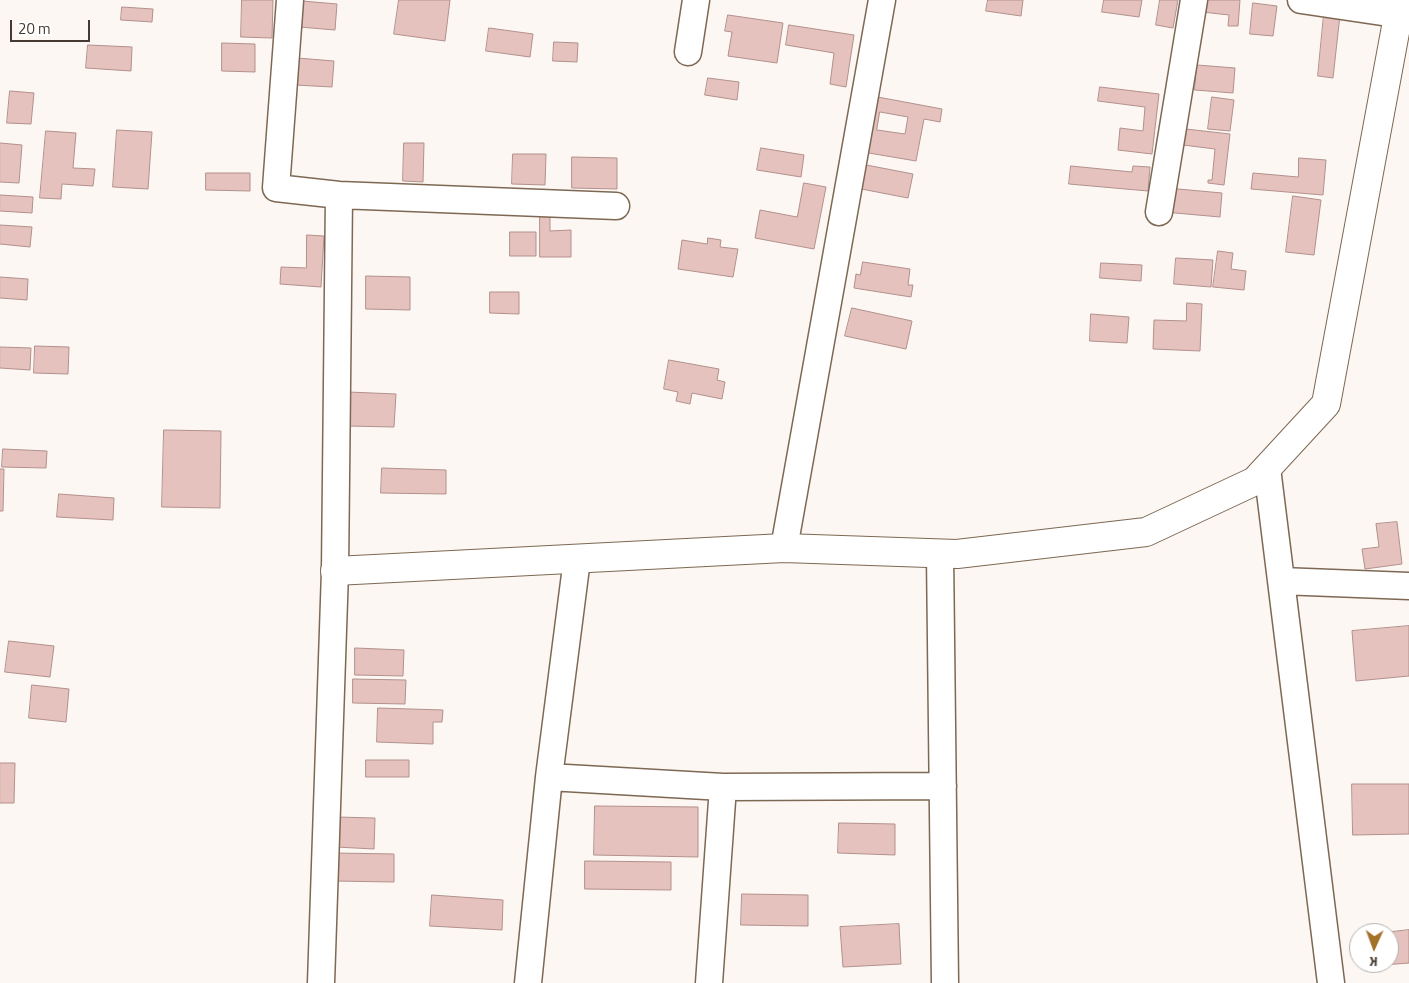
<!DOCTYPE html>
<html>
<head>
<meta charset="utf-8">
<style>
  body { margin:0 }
  #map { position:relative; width:1409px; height:983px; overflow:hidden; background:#fcf7f2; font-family:"Titillium Web",sans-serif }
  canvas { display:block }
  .north { position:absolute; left:1349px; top:923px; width:50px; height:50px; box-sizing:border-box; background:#fff; border:1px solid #b4b0ad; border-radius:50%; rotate:182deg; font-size:14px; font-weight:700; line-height:20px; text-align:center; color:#443a31 }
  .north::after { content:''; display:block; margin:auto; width:18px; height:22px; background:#a47128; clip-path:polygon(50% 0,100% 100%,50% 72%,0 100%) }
  .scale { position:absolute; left:10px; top:20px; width:80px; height:22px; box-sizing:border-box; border:2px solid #443a31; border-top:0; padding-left:6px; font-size:15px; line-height:18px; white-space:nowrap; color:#443a31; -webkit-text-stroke:4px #fff; paint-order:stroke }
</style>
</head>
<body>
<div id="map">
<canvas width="1409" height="983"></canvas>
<div class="north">K</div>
<div class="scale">20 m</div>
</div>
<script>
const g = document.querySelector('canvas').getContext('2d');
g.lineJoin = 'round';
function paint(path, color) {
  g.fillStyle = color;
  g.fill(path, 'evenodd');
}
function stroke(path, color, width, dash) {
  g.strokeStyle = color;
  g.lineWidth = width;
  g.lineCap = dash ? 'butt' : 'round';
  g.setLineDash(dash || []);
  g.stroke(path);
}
const building = new Path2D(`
  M242,0H273L272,38L241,37Z
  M399,0H450L445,41L394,34Z
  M988,0H1023L1021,16L986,11Z
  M1104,0H1142L1139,17L1102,12Z
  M1160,0H1178L1173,28L1156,25Z
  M1203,0H1240L1238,26H1228L1229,15L1202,12Z
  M302,1L337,4L335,30L299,27Z
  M1253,3L1277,6L1273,36L1250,34Z
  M122,7L153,9L152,22L121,20Z
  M1324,14L1340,15L1333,78L1318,76Z
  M728,15L783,23L777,63L728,56L732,32L725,31Z
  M789,25L854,35L846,87L830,84L834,53L786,45Z
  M489,28L533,34L530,57L486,51Z
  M554,42L578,43L577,62L553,61Z
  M222,43L255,44V72L222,71Z
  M88,45L132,47L131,71L86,68Z
  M297,58L334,61L332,87L295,85Z
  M1197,65L1235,68L1233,93L1195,90Z
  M708,78L739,82L737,100L705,95Z
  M1100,87L1159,94L1152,154L1118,150L1120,128L1143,131L1145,107L1098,101Z
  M10,91L34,93L31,124L7,123Z
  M867,95L942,109L940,122L924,119L916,161L857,151ZM880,112L908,117L905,134L877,130Z
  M1212,97L1234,100L1230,131L1208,129Z
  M1177,128L1230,134L1224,185L1208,183V180H1212L1215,149L1175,144Z
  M117,130L152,132L148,189L113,187Z
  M46,131L76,133L73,168L95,169L93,186L62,184L61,199L40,198Z
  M0,143L22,145L19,183L0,182Z
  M404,143H424L423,182L403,181Z
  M761,148L804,155L801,177L757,170Z
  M513,154H546L545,185L512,184Z
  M572,157L617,158V189L572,188Z
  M1299,158L1326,160L1323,195L1251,189L1253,173L1298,177Z
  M856,163L913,174L908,198L851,187Z
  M1071,166L1132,172L1133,166L1150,167L1148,191L1069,184Z
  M206,173H250V191L206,190Z
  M804,183L826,187L814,249L755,238L760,210L797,217Z
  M1167,188L1222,193L1220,217L1164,212Z
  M0,195L33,197L32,213L0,211Z
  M1293,196L1321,200L1314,255L1286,252Z
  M540,207H550V231L571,230V257H540Z
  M0,225L32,227L30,247L0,244Z
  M510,232H536V256H510Z
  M307,235L324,236L321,287L280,284L281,267L306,268Z
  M708,238L721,240L720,247L738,249L733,277L678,269L682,240L707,244Z
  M1218,251L1233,253L1231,269L1246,271L1244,290L1213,287Z
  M1176,258L1213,260L1211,287L1174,284Z
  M863,262L910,269L908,285H913L911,297L854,288L856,274L860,275Z
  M1101,263L1142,265L1141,281L1100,278Z
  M366,276L410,277V310L366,309Z
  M0,277L28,279L27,300L0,298Z
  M490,292H519V314L490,313Z
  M1187,303L1202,304L1200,351L1153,349L1154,320L1186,321Z
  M852,308L912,321L906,349L845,336Z
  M1091,314L1129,317L1127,343L1090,341Z
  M35,346L69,347L68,374L34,373Z
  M0,347L31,348L30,370L0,368Z
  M669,360L719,369L717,380L725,382L722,399L692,393L690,404L676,401L678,392L664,389Z
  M348,392L396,394L394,427L347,426Z
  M164,430L221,431L220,508L162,507Z
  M3,449L47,451L46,468L2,467Z
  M382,468L446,470V494L381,493Z
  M0,469H4L3,511H0Z
  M59,494L114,498L113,520L57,517Z
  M1397,522L1402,564L1365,569L1362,549L1379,547L1376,524Z
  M1409,626V676L1356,681L1352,631Z
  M9,641L54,646L50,677L5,672Z
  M355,648L404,650L403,676L355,675Z
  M353,679L406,680L405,704L353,703Z
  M32,685L69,689L66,722L29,718Z
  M378,708L443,710L442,722H433V744L377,742Z
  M366,760H409V777H366Z
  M0,763H15L14,803H0Z
  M1352,784H1409V834L1353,835Z
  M595,806L698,807V857L594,855Z
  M337,817L375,818L374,849L336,847Z
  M839,823L895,824V855L838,853Z
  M335,853L394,854V882L335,881Z
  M585,861L671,862V890L585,889Z
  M742,894L808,895V926L741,925Z
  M432,895L503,900L502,930L430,926Z
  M899,924L901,964L843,967L840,927Z
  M1409,930V963L1383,965V963H1389V933H1380Z`);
paint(building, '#e6c2be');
stroke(building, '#b2908c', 1);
const street = new Path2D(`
  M290,0L276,188L339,195L616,206
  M1301,0L1409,16
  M688,52L696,0
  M1159,212L1194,0
  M1267,468L1331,983
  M784,548L882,0
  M940,554L945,983
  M1281,581L1409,586
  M549,777L723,787L943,786
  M321,983L335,571L339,195
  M528,983L549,777L577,559
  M709,983L723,787`);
const secondary = new Path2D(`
  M335,571L784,548L957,554L1146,532L1255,481L1326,404L1401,0`);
stroke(street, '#7d6853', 29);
stroke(secondary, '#7d6853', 30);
stroke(street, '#fff', 26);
stroke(secondary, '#fff', 28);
</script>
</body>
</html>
